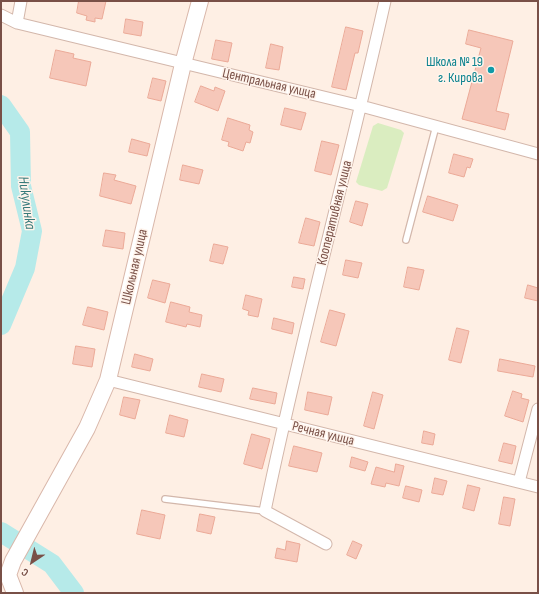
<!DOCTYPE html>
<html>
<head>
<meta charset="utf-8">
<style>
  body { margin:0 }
  #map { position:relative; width:539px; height:594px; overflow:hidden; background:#feefe4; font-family:"Sofia Sans Condensed",sans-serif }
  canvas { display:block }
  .frame { position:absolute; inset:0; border:2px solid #795047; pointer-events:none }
  .north { position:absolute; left:12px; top:542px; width:40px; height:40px; -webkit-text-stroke:3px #fff4ec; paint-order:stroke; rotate:215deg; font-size:11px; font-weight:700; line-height:16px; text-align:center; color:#795047 }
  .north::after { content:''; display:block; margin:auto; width:14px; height:18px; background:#795047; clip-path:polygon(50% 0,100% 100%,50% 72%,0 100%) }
</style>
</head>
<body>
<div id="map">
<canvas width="539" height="594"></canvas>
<div class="frame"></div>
<div class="north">С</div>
</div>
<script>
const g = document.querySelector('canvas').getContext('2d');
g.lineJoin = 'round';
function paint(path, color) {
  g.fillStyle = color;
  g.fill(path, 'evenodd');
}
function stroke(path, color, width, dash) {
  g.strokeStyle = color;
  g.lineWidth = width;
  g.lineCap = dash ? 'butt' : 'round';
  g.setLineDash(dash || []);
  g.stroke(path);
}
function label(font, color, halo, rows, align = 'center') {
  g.font = font + ' "Sofia Sans Condensed",sans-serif';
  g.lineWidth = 3;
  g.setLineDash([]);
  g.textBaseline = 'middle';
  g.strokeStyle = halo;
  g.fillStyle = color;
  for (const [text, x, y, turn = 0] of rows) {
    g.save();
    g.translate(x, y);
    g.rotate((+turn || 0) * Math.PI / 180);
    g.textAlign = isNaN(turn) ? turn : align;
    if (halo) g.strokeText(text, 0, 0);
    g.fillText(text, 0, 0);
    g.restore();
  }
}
paint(new Path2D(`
  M378,123L401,130L404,133L387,188L382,191L359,185L356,182L373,126Z`), '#daedc0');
stroke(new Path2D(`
  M1,105L20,132L21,186L32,231L25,268L1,325
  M1,532L52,564L74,593`), '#b6eae9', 20);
const building = new Path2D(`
  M79,1H106L102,19L95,18V22L86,20L87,16L77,13Z
  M126,19L143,22L141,36L124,33Z
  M346,27L363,31L358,53H355L346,90L332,87Z
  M469,30L513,41L496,111L509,114L505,130L462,119L481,48L466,44Z
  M216,40L232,43L228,62L212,59Z
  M271,44L283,47L279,70L266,68Z
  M56,50L74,54L73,58L91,62L86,86L50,78Z
  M153,78L166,81L161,101L148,98Z
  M201,86L214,91L215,87L225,91L218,111L195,102Z
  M285,108L306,113L301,130L281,125Z
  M228,118L250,125L249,130L253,132L250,143L246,142L243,151L228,146L229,142L222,140Z
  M132,139L150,144L147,156L129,152Z
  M322,141L339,145L331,175L315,171Z
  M454,154L473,159L470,168L467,167L464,177L449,173Z
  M183,165L203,170L199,184L180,180Z
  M104,173L116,175L114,180L136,186L131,204L100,196Z
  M428,196L458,205L453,221L423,212Z
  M356,201L368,204L362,226L350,222Z
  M306,218L320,222L314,246L299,243Z
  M106,230L125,233L123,249L103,246Z
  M214,244L228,247L223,264L210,261Z
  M346,260L362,263L358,278L343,275Z
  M408,267L424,270L419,290L404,287Z
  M294,277L305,279L303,289L292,287Z
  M153,280L170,284L165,303L148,298Z
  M528,285L538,288V301L525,298Z
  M246,295L262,299L258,317L248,315L249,311L243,309Z
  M171,302L190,307L189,312L202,315L200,327L187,324L186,327L166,322Z
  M88,307L108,312L104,330L83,325Z
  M330,310L345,314L336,346L321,342Z
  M274,318L294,323L292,334L272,329Z
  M457,328L469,331L461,363L449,360Z
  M76,346L95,349L92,367L73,364Z
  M135,354L153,359L150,371L132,367Z
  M500,359L535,366L533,377L498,371Z
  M202,374L224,379L221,392L199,387Z
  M253,388L277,393L275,404L250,399Z
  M513,391L522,394L521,398L529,400L523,422L505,416Z
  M308,392L332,397L328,415L305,410Z
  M373,392L383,395L374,429L364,426Z
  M124,397L140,400L135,419L120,415Z
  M170,415L188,420L184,437L166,433Z
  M424,431L435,434L433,445L422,443Z
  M252,434L270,439L262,469L244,464Z
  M504,443L516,446L512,464L499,461Z
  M294,446L322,453L317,472L289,466Z
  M352,457L368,462L365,471L350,467Z
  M396,464L404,466L399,486L386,483L385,487L371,484L376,467L394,472Z
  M435,478L447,481L443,495L432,493Z
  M468,485L480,488L474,511L463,508Z
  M406,486L422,490L419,502L403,498Z
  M504,497L515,499L510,526L499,524Z
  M142,510L165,515L160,539L137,534Z
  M200,514L215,517L211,534L197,531Z
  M287,541L300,544L297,562L275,558L277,548L285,550Z
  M353,541L362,545L356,559L347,555Z`);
paint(building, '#f6c7b9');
stroke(building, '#eba997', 1);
const lane = new Path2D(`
  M406,240L436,126
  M165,499L265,511`);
const street = new Path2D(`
  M1,15L17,23L361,106L538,154
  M17,23L21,1
  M108,380L538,487
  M519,482L538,409
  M326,544L265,511C300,340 347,171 385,1`);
const secondary = new Path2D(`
  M15,593L8,575L13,561L87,428L108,380L183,64L200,1`);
stroke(lane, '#d3b7ab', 8);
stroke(street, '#d3b7ab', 13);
stroke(secondary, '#d9b7aa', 18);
stroke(lane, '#fff', 5.5);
stroke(street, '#fff', 11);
stroke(secondary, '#fff', 16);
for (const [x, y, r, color] of [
  [491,70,4,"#0f9aa8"]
]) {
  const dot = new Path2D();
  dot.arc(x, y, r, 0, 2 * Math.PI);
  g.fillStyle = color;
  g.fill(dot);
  stroke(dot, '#fff4ec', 1.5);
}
label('14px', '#0d838f', '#fff4ec', [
  ["Школа № 19",483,62],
  ["г. Кирова",483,78]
], 'right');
label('14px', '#795047', '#fff4ec', [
  ["Центральная улица",269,84,13],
  ["Кооперативная улица",335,213,-76],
  ["Школьная улица",135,267,-77],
  ["Речная улица",323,434,14]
]);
label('italic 15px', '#367979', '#fff4ec', [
  ["Никулинка",26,203,82]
]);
</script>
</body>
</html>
